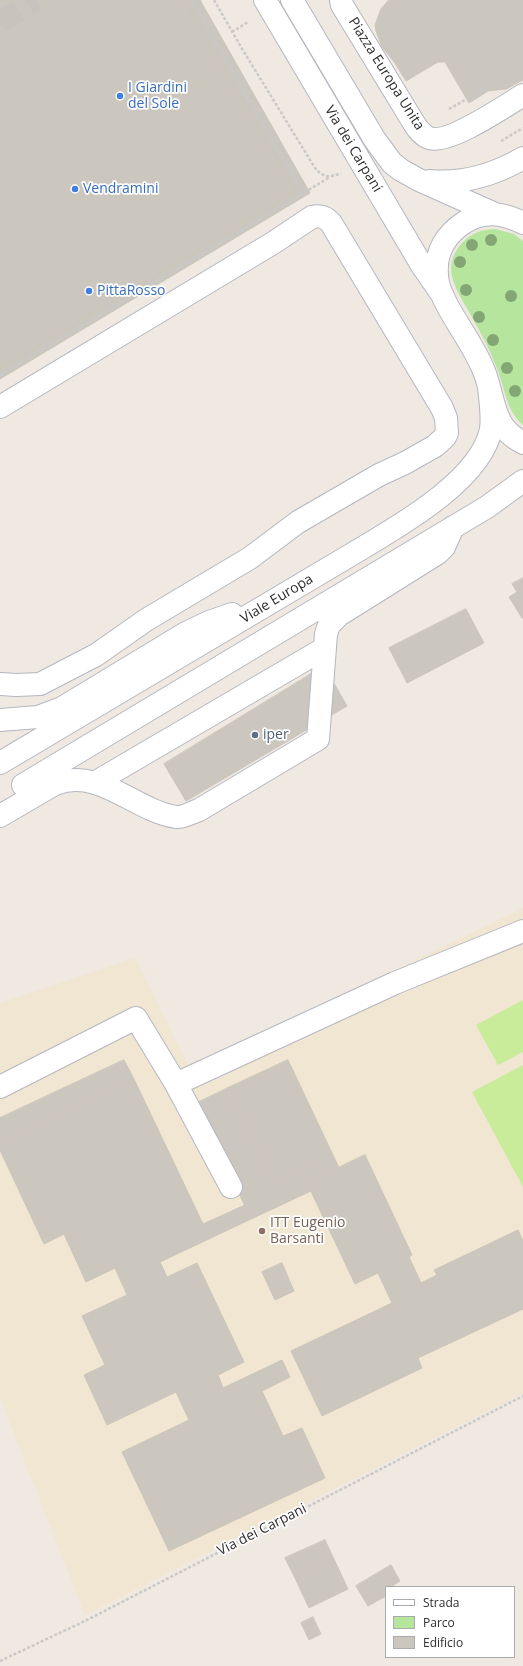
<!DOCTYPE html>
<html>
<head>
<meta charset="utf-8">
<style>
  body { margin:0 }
  #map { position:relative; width:523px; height:1666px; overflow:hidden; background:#efe9e1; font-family:"Open Sans",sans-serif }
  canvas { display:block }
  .legend { position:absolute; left:385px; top:1586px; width:130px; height:72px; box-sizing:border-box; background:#fff; border:1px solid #ababab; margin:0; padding:5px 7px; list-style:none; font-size:12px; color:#2e2e2e }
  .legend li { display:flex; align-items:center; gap:8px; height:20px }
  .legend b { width:20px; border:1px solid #ababab }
</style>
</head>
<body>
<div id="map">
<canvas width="523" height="1666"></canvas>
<ul class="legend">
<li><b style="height:5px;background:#fff"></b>Strada</li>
<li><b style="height:11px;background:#b6e59e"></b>Parco</li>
<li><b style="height:11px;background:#cbc7bf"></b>Edificio</li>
</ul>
</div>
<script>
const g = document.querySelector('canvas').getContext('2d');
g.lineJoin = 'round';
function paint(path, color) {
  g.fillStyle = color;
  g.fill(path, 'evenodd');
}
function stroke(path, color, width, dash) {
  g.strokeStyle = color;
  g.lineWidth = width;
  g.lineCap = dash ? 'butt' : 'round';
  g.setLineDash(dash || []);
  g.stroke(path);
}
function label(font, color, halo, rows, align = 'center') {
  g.font = font + ' "Open Sans",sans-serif';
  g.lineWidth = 3.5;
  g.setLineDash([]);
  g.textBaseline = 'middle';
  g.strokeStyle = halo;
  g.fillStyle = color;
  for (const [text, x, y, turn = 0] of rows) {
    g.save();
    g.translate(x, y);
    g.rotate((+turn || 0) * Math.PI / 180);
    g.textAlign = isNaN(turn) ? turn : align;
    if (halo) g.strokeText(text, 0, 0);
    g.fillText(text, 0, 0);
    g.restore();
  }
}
paint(new Path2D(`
  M523,908V1393L85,1615L0,1398V1003L135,958L190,1069Z`), '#f0e6d1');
paint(new Path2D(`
  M495,229L514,234L523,241V425C508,412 506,395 500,377C498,369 494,362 491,354C486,342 479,330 473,319C460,294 437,269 463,242C472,233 482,229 495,229Z`), '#b6e59e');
paint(new Path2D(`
  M523,1000V1052L498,1065L476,1025Z
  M523,1065V1187L472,1092Z`), '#c9ec9a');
const building = new Path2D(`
  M0,0H184L296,191L0,369Z
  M184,0H200L310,193L0,379V369L296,191Z
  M389,0H523V80L506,89L488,91L469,103L445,62H438L406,81L395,63L382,47L376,31L375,25L381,9Z
  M523,578V618H522L509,597L517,592L512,584Z
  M466,609L484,643L407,683L389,648Z
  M324,666L347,706L186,801L164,764Z
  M124,1060L134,1079L0,1142V1118Z
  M288,1060L332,1153L275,1182L230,1087Z
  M134,1079L203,1224L245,1205L251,1219L160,1262L167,1277L197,1263L244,1362L218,1375L223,1388L282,1360L290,1377L262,1391L283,1436L302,1428L325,1478L169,1551L122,1452L189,1420L176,1392L107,1425L84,1375L105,1365L82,1316L127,1295L115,1268L86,1282L64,1234L44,1244L0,1150V1142Z
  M230,1087L275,1182L332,1153L339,1168L307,1183L311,1191L251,1219L197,1103Z
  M365,1155L412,1255L409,1257L421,1283L437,1275L434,1270L518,1230L523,1241V1309L418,1358L422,1368L322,1416L291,1351L392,1303L378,1273L355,1284L307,1183Z
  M282,1263L294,1291L275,1300L262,1272Z
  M325,1540L334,1559L295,1578L285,1558Z
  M334,1559L348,1589L309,1608L295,1578Z
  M391,1565L400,1581L391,1587H386V1596L368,1606L356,1586Z
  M313,1617L321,1634L309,1640L301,1623Z`);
paint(building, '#cbc7bf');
stroke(building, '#cbc5ba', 1);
stroke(new Path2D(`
  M0,22L36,0`), '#c8c4bd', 22, [22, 11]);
const minor = new Path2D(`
  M265,0L421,264L443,296
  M292,0L375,140L392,163L401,170L419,180L495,214
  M341,0L342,5L412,120C416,127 421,135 429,138C448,145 505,106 523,95
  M429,181C463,184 494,175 523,158
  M523,223C503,213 485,210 465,222C446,234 435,252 437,275C437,285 441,293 445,301C457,325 474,346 484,371C491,388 492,407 501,423C506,432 514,438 523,443
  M0,407L273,243L312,217C320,215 326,217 331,223L442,408L446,418L447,433L445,437L435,446L405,463L379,475L298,522L250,558L146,620L96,655L40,684L16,685L0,684
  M0,720L38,717L62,708L186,633L209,622L232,614
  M0,763L354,553C397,527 481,481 491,429C493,415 490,400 489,386
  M96,782L325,648
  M23,785L487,507L523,481
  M0,816L55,784C100,767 133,810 176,817C182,818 193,812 199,810L318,739L326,634L329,625L339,615L438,553L444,547L453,527
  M176,1084L231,1187
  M0,1087L136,1018L176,1084L395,983L523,931`);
stroke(minor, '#b4b7c1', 24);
stroke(new Path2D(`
  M192,0L303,193
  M214,0L241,47L315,168C324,178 329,178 341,173
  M232,32L248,22
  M449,109L497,82
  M501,141L523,128
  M0,375L330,177
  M0,1661L85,1621L523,1396`), '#c9c9c9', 2.5, [3, 2]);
stroke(minor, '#fff', 22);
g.fillStyle = '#84a574';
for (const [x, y] of [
  [491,240],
  [472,245],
  [460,262],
  [466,290],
  [511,296],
  [479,317],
  [493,340],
  [507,368],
  [515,391]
]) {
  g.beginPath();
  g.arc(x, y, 6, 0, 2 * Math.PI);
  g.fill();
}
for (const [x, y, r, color] of [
  [120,96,4,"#3f7fe0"],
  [75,189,4,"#3f7fe0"],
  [89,291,4,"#3f7fe0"],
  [255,735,4,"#5c6f8a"],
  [262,1231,4,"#8d6e63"]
]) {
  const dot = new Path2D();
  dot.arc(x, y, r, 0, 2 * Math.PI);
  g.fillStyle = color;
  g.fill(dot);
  stroke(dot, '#fff', 1.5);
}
label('14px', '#2e2e2e', '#fff', [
  ["Piazza Europa Unita",386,74,58],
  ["Via dei Carpani",353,149,59],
  ["Viale Europa",277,599,-31],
  ["Via dei Carpani",262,1530,-27]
]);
label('14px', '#366cbe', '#fff', [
  ["I Giardini",128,88],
  ["del Sole",128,104],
  ["Vendramini",83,189],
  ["PittaRosso",97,291]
], 'left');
label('14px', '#4e5e75', '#fff', [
  ["iper",263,735]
], 'left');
label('14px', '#785e54', '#fff', [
  ["ITT Eugenio",270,1223],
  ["Barsanti",270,1239]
], 'left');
</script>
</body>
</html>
